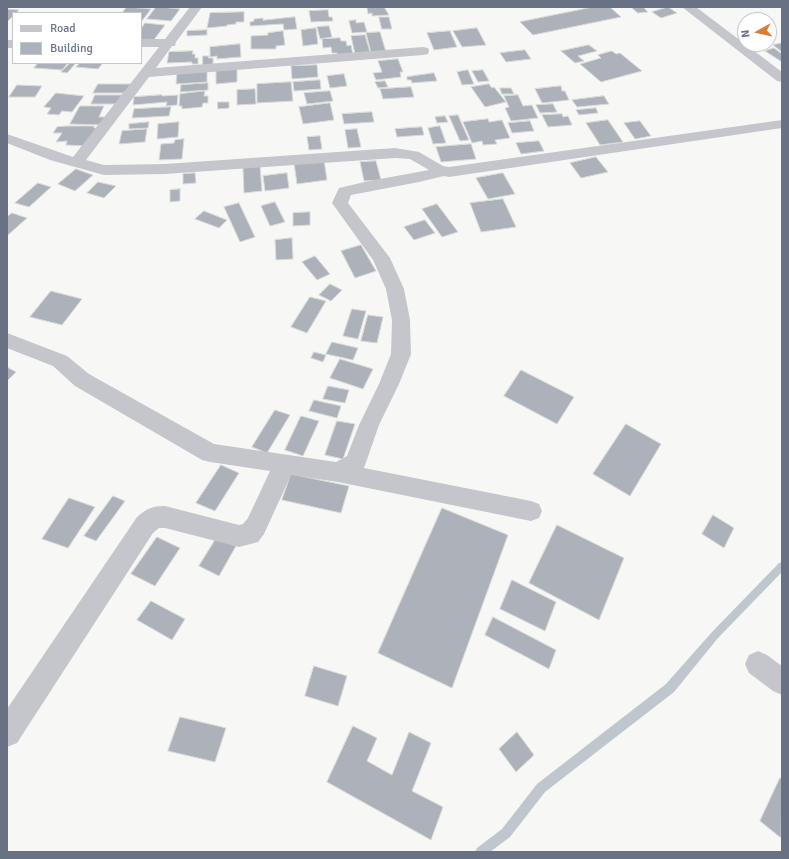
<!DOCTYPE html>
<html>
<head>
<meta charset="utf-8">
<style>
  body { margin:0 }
  #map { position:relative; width:789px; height:859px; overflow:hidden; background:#f7f8f6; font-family:Signika,sans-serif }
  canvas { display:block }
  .frame { position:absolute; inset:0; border:8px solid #697285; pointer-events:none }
  .legend { position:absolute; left:12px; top:12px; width:130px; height:52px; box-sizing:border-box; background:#fff; border:1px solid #c3c7ce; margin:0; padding:5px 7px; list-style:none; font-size:12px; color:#697285 }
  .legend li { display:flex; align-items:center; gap:8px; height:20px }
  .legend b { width:20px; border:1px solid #c3c7ce }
  .north { position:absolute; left:737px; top:12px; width:40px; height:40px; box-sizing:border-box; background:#fff; border:1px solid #c3c7ce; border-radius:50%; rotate:262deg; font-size:11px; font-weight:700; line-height:16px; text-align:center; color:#697285 }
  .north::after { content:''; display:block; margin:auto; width:14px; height:18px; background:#d97d34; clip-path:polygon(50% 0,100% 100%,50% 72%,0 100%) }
</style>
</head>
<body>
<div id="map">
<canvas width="789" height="859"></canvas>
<div class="frame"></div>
<ul class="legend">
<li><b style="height:5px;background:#c4c6cb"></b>Road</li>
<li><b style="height:11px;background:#adb2ba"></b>Building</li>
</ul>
<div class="north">N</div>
</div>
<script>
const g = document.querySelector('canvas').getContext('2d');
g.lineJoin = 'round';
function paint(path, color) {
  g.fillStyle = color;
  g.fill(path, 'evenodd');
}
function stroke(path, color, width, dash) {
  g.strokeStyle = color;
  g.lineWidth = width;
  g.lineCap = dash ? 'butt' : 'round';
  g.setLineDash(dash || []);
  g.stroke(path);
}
paint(new Path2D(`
  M782,562V572L718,638L674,692L545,792L510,837L490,852H475L477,848L502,829L537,784L666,684L712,632L779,563Z`), '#c0c6cd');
const building = new Path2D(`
  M127,7L151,9L142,21L141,13H122Z
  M156,7H161L180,9L171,21L147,19Z
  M371,7H384L389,15L372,16V13L368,14L367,8Z
  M593,7H610L621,17L533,35L520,22Z
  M631,7H643L648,12L638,13Z
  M668,7L677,13L661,18L652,12Z
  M7,9L19,10L16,13H13V16L7,22Z
  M328,10L329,17H332L333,21L311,22L309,11Z
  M244,12V22H236V24L227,25V26L207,28L210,13Z
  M295,17L297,29L284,30L283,24L250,26V22L254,21V19L263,18V20Z
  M379,17H389L392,29H382Z
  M356,20V23L364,22L367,32L352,33L349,21Z
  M145,23L165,25L153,41L141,40V29Z
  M329,26L332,37L320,39L317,27Z
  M316,28L318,44L303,46L301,30Z
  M477,28L486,45L462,47L453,31Z
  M207,30V35L187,36V31Z
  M283,31L285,45L276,46V49H251V36L268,35V33Z
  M450,31L457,47L434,50L427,33Z
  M380,32L386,52L371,53L366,33Z
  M365,35L370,52L355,54L351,36Z
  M340,38L341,41H346L347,46L351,45L353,55L338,56L337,53H332L331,47L323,48L322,39Z
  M782,43V52L773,45Z
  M240,44L241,57L217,59V56L210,57V47Z
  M589,45L597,51L578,56L584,61L575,63L561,51Z
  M774,48L782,54V62L765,51Z
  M525,50L531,59L506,62L500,53Z
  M193,51L192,54H195V58H198V64H192V62L167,63L169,52Z
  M612,51L616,54L620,53L642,71L601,82L580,64L601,58L598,55Z
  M203,56H209L208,58H213V64L203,66Z
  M398,59L403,72H400L401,77L376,80L373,73L382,72L378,61Z
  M38,63H68L62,70L34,68Z
  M70,63H76L67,73L61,72Z
  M80,63H103L98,69L76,67Z
  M317,65L318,77L292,79L291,66Z
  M237,69V82L216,84V71Z
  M468,70L474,84L462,85L457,72Z
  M483,70L489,81L478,82L472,71Z
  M207,71V82L176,84L177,73Z
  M434,73L437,81L412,83L411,80H407V77Z
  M344,74L347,86L330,88L327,76Z
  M320,80L321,89L294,91L293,82Z
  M385,81L388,87L378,88L375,82Z
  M291,82L293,101L257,103V84Z
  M208,83V90L180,92L181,85Z
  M98,84H131L127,93H93Z
  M489,84L492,88L494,87L506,102L485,107L471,87Z
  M17,85L42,86L35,97H9Z
  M561,86L562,91H565L569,100L542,103L535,89Z
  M411,87L414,97L383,99L380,89Z
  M500,88H511L514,94H502Z
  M255,89L256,104L237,105V90Z
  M205,91L204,96H208V103H203L202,107L182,109V106H179L180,94Z
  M330,91L333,101L307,104L304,93Z
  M56,93L84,96L72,112L62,111L59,115L47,114L51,108L44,107Z
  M95,95H123L119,104H91Z
  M162,95V96L178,95L177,105L166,106L167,102L133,105L134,97Z
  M518,95L523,106L532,105L538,118L511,121L505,108L509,107L504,96Z
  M604,96L609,104L577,107L572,100Z
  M218,102H229V108L218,109Z
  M330,103L334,120L303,124L299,107Z
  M553,104L557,112L540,113L536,105Z
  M80,106H104L99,117H106L102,125L70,124Z
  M171,107L169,116L132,118L134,109Z
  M596,108L598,113L579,115L576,110Z
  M372,112L374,122L344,124L342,114Z
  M562,114L563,117L568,116L572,125L548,127L542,115Z
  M458,115L469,140L460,141L449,116Z
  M445,116L448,122L437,123L435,117Z
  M488,119L489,122L502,120L510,138L495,140L497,144L483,145L482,141L472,143L463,122Z
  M608,120L623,142L600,145L586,123Z
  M530,121L534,131L512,133L508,123Z
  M640,121L651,136L635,139L624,123Z
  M149,122L148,128L129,129V124Z
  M179,122L178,137L157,139L158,124Z
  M67,126H94V128H101L87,146L66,145L67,141L56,142L62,133H53L57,127Z
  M440,126L446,143L433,144L428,128Z
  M422,127L424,135L397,137L395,129Z
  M147,129L145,142L119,144L122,131Z
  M357,129L361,147L348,148L345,130Z
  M320,136L322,149L309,150L307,137Z
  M184,139L182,159L159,160L161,144L174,143L175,140Z
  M539,141L544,151L521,154L516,143Z
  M471,144L476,159L441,162L436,147Z
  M596,157L608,172L581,178L570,163Z
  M324,160L327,180L297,184L294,163Z
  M376,161L381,180L364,181L360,162Z
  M260,166L262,191L244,193L243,168Z
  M76,169L93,175L75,191L58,184Z
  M195,173L196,183L183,184V174Z
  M287,173L289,188L265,191L263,176Z
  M503,173L515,194L488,199L476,178Z
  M98,182L116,186L104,198L87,193Z
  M38,183L51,187L29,207L15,203Z
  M180,189V201L170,202V190Z
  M503,199L516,227L481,232L470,203Z
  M275,202L285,222L270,226L261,206Z
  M239,203L255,237L240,242L224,207Z
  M437,204L458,232L442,237L422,209Z
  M204,211L227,220L219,228L195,219Z
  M310,212V225L293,226V213Z
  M12,213L27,218L8,235H7V217Z
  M425,220L435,233L414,240L404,227Z
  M292,238L293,259L276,260L275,240Z
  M361,245L376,271L355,278L341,251Z
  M315,256L330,274L317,280L302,262Z
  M330,284L342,290L331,301L319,295Z
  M51,291L82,299L62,325L30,317Z
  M310,297L326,301L307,333L291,327Z
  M352,309L366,311L358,339L343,336Z
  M368,315L383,317L377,343L361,341Z
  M332,342L358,348L353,360L326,354Z
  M314,352L326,355L323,362L311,358Z
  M340,359L373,369L363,389L330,378Z
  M7,367L16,372L7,381Z
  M521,370L574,397L557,424L504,396Z
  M328,386L349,390L345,403L323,399Z
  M314,400L341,406L337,418L309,411Z
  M275,410L290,415L267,453L252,447Z
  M301,416L319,421L303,456L285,450Z
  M337,421L355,424L343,459L325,455Z
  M626,424L661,444L630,496L593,474Z
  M221,465L239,473L215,511L196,503Z
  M291,474L349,486L341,513L282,500Z
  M113,496L125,501L96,541L84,536Z
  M69,498L95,507L68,548L42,539Z
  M442,508L508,535L452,688L378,653Z
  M713,515L734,528L724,548L702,534Z
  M557,525L624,558L599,620L529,583Z
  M157,537L180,548L155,586L131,574Z
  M217,537L236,546L219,576L199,566Z
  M512,580L556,602L545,631L500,609Z
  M151,601L185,619L172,640L137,620Z
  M493,617L556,650L549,669L485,635Z
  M314,666L347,676L338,706L305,696Z
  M180,717L226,728L215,762L168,751Z
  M353,726L377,738L367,761L392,775L409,732L431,743L412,791L443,807L431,840L327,782Z
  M517,732L534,755L516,772L499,749Z
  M780,778L782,779L781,838L760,821Z`);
paint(building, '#adb2ba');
stroke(building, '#d9dad8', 1);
paint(new Path2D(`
  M190,7H202L176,42L175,46H172L156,68L423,47L428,48L429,51L428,54L423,55L149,77L86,160L104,165L165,164L395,148L419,152L443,166L449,167L782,120V128L449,177L444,176L419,182L351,195L348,203L390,258L404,289L410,320L411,354L399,384L379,425L364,468L531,501L539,504L542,511L539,518L531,521L338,482L291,475L264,534L258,542L239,547L165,528H159L153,533L17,743L7,747V709L137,517C146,509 152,506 165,506L239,525L243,524L248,518L270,471L210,462L202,460L75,386L53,366L7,348V333L67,356L89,374L214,444L336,462L347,456L359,425L379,384L391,354L392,320L386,289L373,260L332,203L339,188L369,181L429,170L410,159L395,158L165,174L104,175L50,160L7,143V134L73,157L159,47H141V39H165Z
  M682,7H696L782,72V82L777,81Z
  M7,40H13V48H7Z
  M758,651L767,655L782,666V695L773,691L749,673L745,664L749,655Z`), '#c4c6cb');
</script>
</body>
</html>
